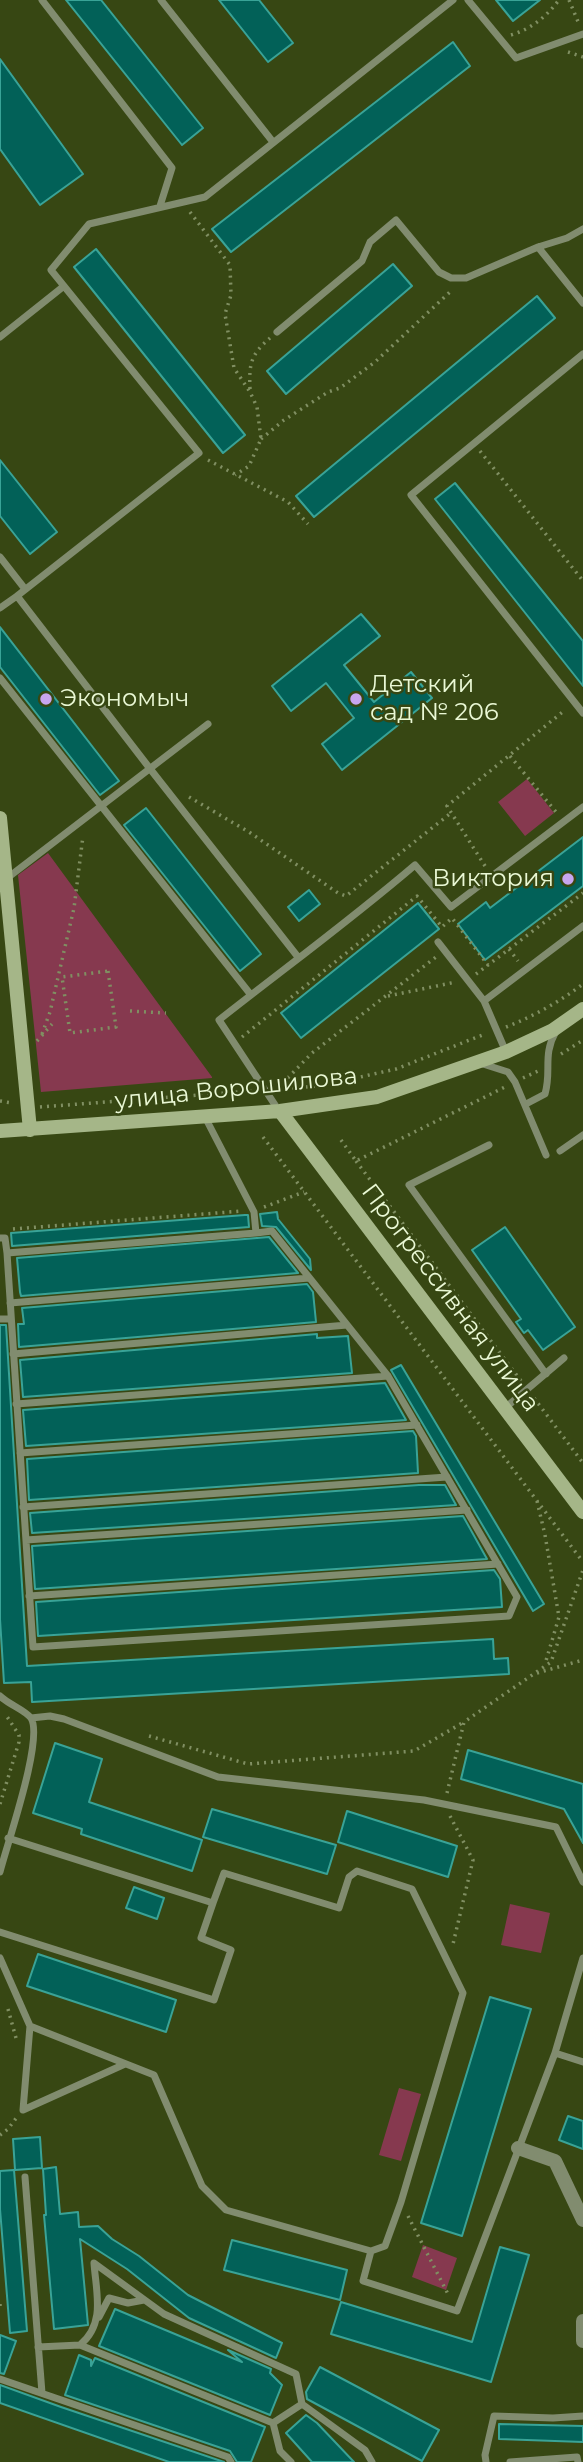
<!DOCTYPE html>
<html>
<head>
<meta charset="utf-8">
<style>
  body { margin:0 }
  canvas { display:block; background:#374713 }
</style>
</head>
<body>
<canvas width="583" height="2462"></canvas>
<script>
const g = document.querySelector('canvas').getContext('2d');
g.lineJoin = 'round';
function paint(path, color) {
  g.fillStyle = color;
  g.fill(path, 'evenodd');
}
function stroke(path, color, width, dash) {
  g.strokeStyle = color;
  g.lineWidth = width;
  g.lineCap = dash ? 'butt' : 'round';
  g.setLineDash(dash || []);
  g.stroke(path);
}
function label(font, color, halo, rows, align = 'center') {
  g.font = font + ' Montserrat,sans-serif';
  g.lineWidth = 5;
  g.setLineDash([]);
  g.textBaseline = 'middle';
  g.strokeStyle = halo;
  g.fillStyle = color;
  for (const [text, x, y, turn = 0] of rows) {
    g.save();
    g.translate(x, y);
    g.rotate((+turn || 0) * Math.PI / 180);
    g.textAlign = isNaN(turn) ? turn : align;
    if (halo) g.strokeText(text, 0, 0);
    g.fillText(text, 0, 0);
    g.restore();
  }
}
paint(new Path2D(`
  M527,779L554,813L525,836L498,802Z
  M48,853L212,1077V1078L41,1092L18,875Z
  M510,1904L550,1913L541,1953L501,1945Z
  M399,2088L421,2094L401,2161L379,2155Z
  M423,2245L457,2258L446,2290L412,2277Z`), '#86394f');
const building = new Path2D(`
  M66,0H101L203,128L182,145Z
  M219,0H259L293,43L268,62Z
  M496,0H540L513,21Z
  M453,42L470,66L231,252L212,229Z
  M0,59L83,174L40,205L0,149Z
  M96,249L245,435L223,453L74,267Z
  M393,264L412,286L286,394L267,371Z
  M537,296L555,318L314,517L296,496Z
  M0,460L57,532L30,554L0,516Z
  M455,483L583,641V686L435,499Z
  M361,614L380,636L344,665L374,702L411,672L432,698L342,770L322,744L354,718L326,683L291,711L272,686Z
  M0,627L119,781L100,795L0,667Z
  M146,808L261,954L240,971L124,825Z
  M583,837V886L485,960L458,924L486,902L490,908Z
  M309,890L320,904L299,921L288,907Z
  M418,903L439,929L301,1038L281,1013Z
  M277,1212L278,1219L310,1259L311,1270L276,1227L262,1226L260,1214Z
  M245,1215H248L249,1227L12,1246L11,1233Z
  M505,1227L575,1327L543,1350L528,1330L524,1333L516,1322L521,1319L472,1250Z
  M269,1237L298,1273L21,1296L20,1292L17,1258Z
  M307,1284L313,1292L316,1322L19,1347L18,1324H24L22,1308Z
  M0,1325H6L27,1666L493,1639L494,1659L508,1658L509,1674L32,1702L31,1682L4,1683L0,1619Z
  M317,1334V1338L348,1336L352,1373L23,1397L20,1360Z
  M401,1365L544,1604L533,1611L391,1370Z
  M385,1383L406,1420L26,1446L23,1410Z
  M413,1431L416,1436L418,1473L29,1500L27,1459Z
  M419,1485H445L456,1505L32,1533L30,1513Z
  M463,1516L487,1559L35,1589L32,1546Z
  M494,1570L500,1579L502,1607L38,1636L36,1602Z
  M55,1743L102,1759L89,1802L202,1840L192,1871L81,1834L82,1829L33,1813Z
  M468,1750L583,1784V1843L564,1809L461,1779Z
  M212,1809L336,1845L327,1874L203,1837Z
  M347,1811L457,1846L448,1877L338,1842Z
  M134,1887L164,1898L157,1919L126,1908Z
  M38,1954L176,2000L166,2032L27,1986Z
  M490,1997L531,2009L462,2236L421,2223Z
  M568,2116L583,2121V2149L559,2140Z
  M40,2137L42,2168L15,2170L13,2139Z
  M56,2167L60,2214L78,2212L79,2227L98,2226L112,2239L139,2256L188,2295L282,2343L276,2358L189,2318L127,2269L80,2239L88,2325L54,2329L44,2215H46L43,2169Z
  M14,2170L27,2331L10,2333L0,2209V2171Z
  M232,2240L347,2270L340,2300L224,2270Z
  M500,2247L529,2255L491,2382L331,2334L341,2302L472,2342Z
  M115,2309L242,2362L228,2350L271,2369L270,2373L282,2385L270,2415L99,2346Z
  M0,2335L16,2341L4,2374L0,2373Z
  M79,2355L91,2360V2366L95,2358L265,2427L251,2462H237L230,2451L65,2395Z
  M320,2367L439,2430L422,2461L307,2399L306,2392Z
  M0,2385L61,2407L224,2462H169L0,2403Z
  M306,2415L317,2423L354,2462H312L286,2433Z
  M499,2424L583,2426V2442L499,2439Z`);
paint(building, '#026158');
stroke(building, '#39a397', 2);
stroke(new Path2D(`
  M569,0L579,24
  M511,35C531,29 546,17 559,0
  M568,52L583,57
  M190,212L230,265L231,295L225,314L234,368L250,392L257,407L261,439L249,466L235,475
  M250,389C249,365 250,355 270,338
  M261,439L284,420L328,392L340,388L375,362L451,291
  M480,451L583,581
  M208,460L288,502L308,524
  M510,756L556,812
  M189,797L249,832L338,893L346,896L451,813
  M485,866L447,806L565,710
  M509,949L518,961
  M108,971L116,1027L70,1033L62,977Z
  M476,974L488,965
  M388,996L456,982
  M130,1011L166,1013
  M506,1027C534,1016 559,1002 583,984
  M42,1034L50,1012L74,908L83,836
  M242,1037L417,896L442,927L452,918L488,965L583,893
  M37,1041L52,1024
  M561,1054L583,1040
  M523,1078L538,1071
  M278,1088L312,1053L436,957
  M278,1089L320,1086L396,1069L485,1034
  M0,1101L12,1103
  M40,1107L252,1091
  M263,1137L583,1562
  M341,1140L356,1161L507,1086
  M356,1161L521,1381
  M264,1207L304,1192
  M13,1229L242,1211
  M534,1398L583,1463
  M537,1501L545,1535L559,1617L545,1664
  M537,1673L583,1660
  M149,1736L248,1764L414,1751L464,1722
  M447,1793L464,1722L551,1662L583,1570
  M0,1804L19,1742V1735L6,1715
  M450,1816L473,1860L453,1944
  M8,2009L16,2038
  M0,2135L8,2129L17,2117
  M408,2216L449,2296
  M0,2304V2308`), '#808f62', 3.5, [2, 5]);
stroke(new Path2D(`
  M42,0L172,168L160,206
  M161,0L273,142
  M468,0L516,58L583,34
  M583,229L567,238L538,247L583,303
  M277,332L362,261L370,242L396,220L439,272L451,278H466L538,247
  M0,337L64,286
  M583,354L411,495L583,713
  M0,557L25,589
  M17,596L199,453L51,270L89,224L205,197L453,0
  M0,608L17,596L151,770L298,957
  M0,678L251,995
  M6,879L208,724
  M438,942L484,1001
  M506,1052L484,1001L583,926
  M483,1064L508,1072L515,1082L546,1155
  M526,1104L545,1094C552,1070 542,1056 556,1031
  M279,1111L219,1020C285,968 352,919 415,865L451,907L583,807
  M489,1145L409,1185L546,1374
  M560,1151L583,1135
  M0,1238H5L7,1253L33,1647L509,1616L517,1597L388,1376L272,1231L256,1233L254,1212L205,1117
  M7,1253L256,1233
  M10,1303L309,1278
  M0,1319H11
  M13,1354L347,1325
  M16,1404L388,1376
  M505,1408L564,1358
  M20,1453L417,1425
  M23,1507L447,1477
  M26,1540L467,1510
  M29,1596L498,1564
  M0,1696C8,1704 25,1710 31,1718C44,1739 7,1844 0,1872
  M31,1718L50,1716L64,1719L218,1777L424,1800L556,1827L583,1882
  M0,1932L214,2000L231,1950L201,1938L213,1903
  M0,1958L30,2026L154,2075L202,2186L226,2210L371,2251L385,2246L401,2202L463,1993L412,1889L357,1871L349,1877L339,1908L224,1873L213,1903L8,1838
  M583,1958L555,2053L583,2062
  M30,2026L23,2110L125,2064
  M25,2177L42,2393
  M371,2251L363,2281L457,2311L555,2053
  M99,2317L109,2298L128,2303L144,2300
  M80,2345C106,2324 96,2292 94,2263L164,2314L296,2374L302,2404
  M38,2347L80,2345L273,2423
  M0,2379L228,2457L231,2462
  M273,2423L302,2404L365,2450L372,2462
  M273,2423L280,2451L291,2462
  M486,2462L485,2455L494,2416L553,2418L583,2416
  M510,2462L577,2457L578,2462`), '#818c6f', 7);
stroke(new Path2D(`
  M518,2148L555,2161L583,2220
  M583,2321V2341`), '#818c6f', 14);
stroke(new Path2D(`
  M0,818L30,1130
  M280,1111L583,1512
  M0,1131L280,1111L377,1097L506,1052L553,1030L583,1009`), '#a5b688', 14);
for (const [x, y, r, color] of [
  [46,699,7,"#c7a6ef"],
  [356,699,7,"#c7a6ef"],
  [568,879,7,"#c7a6ef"]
]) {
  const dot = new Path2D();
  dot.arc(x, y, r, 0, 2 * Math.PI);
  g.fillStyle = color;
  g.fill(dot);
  stroke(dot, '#374713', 2.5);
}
label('24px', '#eaf8d5', '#374713', [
  ["Детский",370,685],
  ["сад № 206",370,713],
  ["Экономыч",60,699],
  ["Виктория",554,879,"right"]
], 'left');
label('24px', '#eaf8d5', '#374713', [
  ["улица Ворошилова",236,1089,-6],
  ["Прогрессивная улица",450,1298,53]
]);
</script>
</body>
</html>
